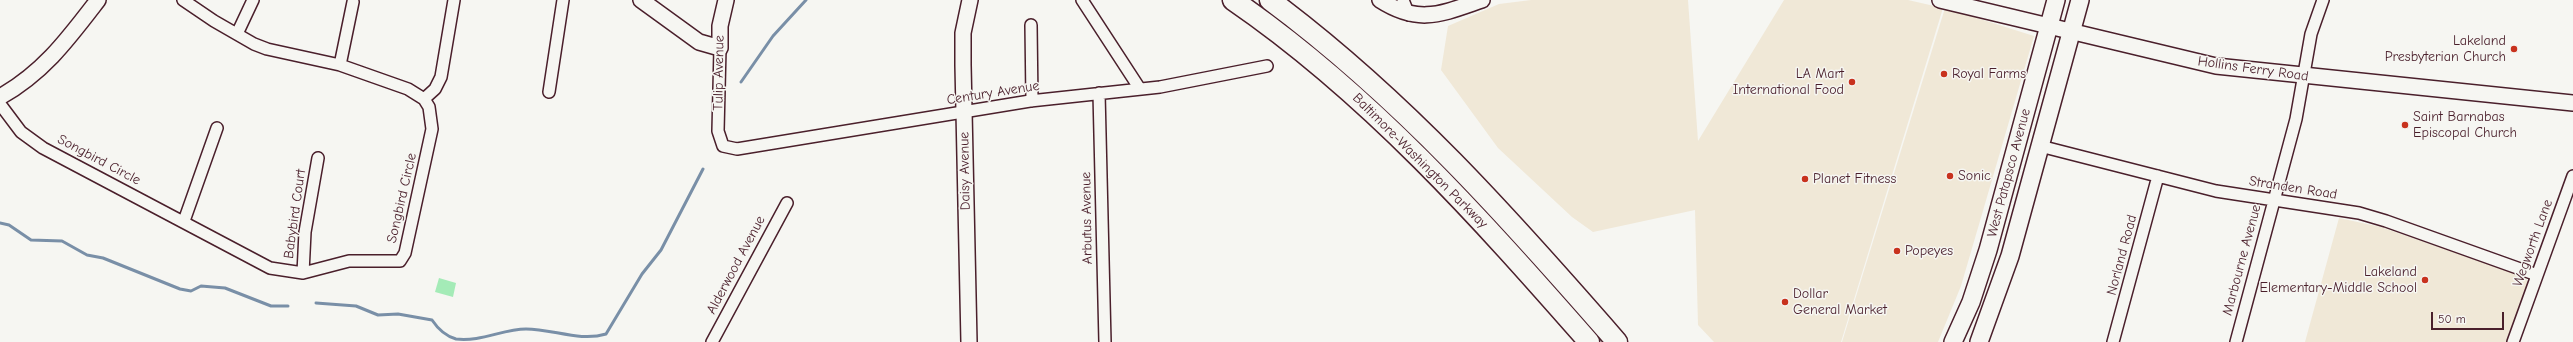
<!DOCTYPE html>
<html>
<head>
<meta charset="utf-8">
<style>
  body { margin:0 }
  #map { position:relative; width:2573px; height:342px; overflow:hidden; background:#f6f6f2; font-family:"Comic Neue",sans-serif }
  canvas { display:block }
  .scale { position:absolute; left:2431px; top:312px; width:73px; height:18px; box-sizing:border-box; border:2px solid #4a1f2b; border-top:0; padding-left:5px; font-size:12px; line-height:14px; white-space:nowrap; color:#4a1f2b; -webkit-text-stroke:3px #f6f6f2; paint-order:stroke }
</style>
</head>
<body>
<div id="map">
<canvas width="2573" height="342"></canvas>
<div class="scale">50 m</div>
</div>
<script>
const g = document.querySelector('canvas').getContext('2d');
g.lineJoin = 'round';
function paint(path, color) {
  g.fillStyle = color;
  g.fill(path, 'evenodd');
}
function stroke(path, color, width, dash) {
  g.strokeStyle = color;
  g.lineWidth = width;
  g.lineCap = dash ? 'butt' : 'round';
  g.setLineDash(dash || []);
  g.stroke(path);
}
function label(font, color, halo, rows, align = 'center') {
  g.font = font + ' "Comic Neue",sans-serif';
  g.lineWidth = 3;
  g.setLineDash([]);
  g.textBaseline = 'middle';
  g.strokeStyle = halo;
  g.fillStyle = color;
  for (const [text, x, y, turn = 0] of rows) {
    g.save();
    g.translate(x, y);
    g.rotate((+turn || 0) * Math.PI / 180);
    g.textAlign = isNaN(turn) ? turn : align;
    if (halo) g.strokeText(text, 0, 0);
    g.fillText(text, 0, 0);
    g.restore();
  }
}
paint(new Path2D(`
  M1531,0H1688L1698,141L1784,0H1908L1943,8L1841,342H1714L1698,325L1695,210L1593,232L1572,217L1498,148L1441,70L1448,26L1499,4Z
  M1945,8L2034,36L1961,286L1938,342H1842Z
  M2339,218L2381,227L2525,277L2528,282L2506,342H2305Z`), '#f0e8d7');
paint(new Path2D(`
  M439,278L456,283L453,297L435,292Z`), '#a4ebb7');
stroke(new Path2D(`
  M741,82L773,36L806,0
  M0,223L9,225L31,240L62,241L87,255L103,258L180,289L191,291L201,286L225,288L271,306H288
  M316,303L356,306L378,315L398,314L432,320C438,329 445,336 456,339C481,342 503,329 526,329C553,329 580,342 606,334L642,274L661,250L703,169`), '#798fa7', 3);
const street = new Path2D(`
  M1082,0L1140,89
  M1403,0L1409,15
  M1031,25L1032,101
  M237,34L253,0
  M720,48L718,131L723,146L737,149L1030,101L1160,87L1267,66
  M340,65L353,2
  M549,92L563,0
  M1099,93L1105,342
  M424,99L435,89L441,77L454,0
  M0,104L21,132L43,148L270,268L303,273L349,261H400L405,253L432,129L429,107L424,99L408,89L340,65L267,49L254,44L214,21L183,0
  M2040,146L2216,191L2359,213L2386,221L2537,275
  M184,221L217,128
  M303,273L305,232L318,158
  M712,342L787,203
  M2113,342L2158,176
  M2236,342L2296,119L2311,34L2323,0
  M2513,342L2573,176`);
const secondary = new Path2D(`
  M641,0L699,42L720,48V26L726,0
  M1380,0C1419,25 1441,14 1482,0
  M1940,0L2216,66L2573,103
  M0,97C44,72 68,39 98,0
  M969,342L963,65V33L970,0`);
const primary = new Path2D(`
  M1953,342L1971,302L1988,250L2056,0
  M1979,342L2010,256L2080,0`);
const highway = new Path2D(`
  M1233,0C1370,94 1480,218 1589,342
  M1270,0C1403,99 1509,218 1617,342`);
stroke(street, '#4a1f2b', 14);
stroke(secondary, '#4a1f2b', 18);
stroke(primary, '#4a1f2b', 20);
stroke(highway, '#4a1f2b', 23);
stroke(street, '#f6f6f2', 11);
stroke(secondary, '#f6f6f2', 15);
stroke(primary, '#f6f6f2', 17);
stroke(highway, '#f6f6f2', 20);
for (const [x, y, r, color] of [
  [2514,49,4,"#c8321e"],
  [1944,74,4,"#c8321e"],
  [1852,82,4,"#c8321e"],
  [2405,125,4,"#c8321e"],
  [1950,176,4,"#c8321e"],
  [1805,179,4,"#c8321e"],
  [1897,251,4,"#c8321e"],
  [2425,280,4,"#c8321e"],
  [1785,302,4,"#c8321e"]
]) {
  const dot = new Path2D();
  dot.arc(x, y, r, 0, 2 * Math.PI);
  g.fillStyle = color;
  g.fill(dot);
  stroke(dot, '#f6f6f2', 1.5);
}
label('14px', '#4a1f2b', '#f6f6f2', [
  ["Lakeland",2506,41,"right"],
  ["Presbyterian Church",2506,57,"right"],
  ["LA Mart",1844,74,"right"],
  ["International Food",1844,90,"right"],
  ["Royal Farms",1952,74],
  ["Saint Barnabas",2413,117],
  ["Episcopal Church",2413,133],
  ["Sonic",1958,176],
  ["Planet Fitness",1813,179],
  ["Popeyes",1905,251],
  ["Lakeland",2417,272,"right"],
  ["Elementary-Middle School",2417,288,"right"],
  ["Dollar",1793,294],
  ["General Market",1793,310]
], 'left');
label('14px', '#4a1f2b', '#f6f6f2', [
  ["Hollins Ferry Road",2253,69,8],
  ["Tulip Avenue",719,73,-89],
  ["Century Avenue",993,93,-9],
  ["Songbird Circle",99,160,28],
  ["Baltimore-Washington Parkway",1420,161,45],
  ["Daisy Avenue",965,171,-91],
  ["West Patapsco Avenue",2009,173,-75],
  ["Stranden Road",2293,188,9],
  ["Songbird Circle",402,198,-77],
  ["Babybird Court",295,214,-82],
  ["Arbutus Avenue",1087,218,-91],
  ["Wegworth Lane",2533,243,-70],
  ["Norland Road",2122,255,-75],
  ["Marbourne Avenue",2242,260,-75],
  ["Alderwood Avenue",736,265,-62]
]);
</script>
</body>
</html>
